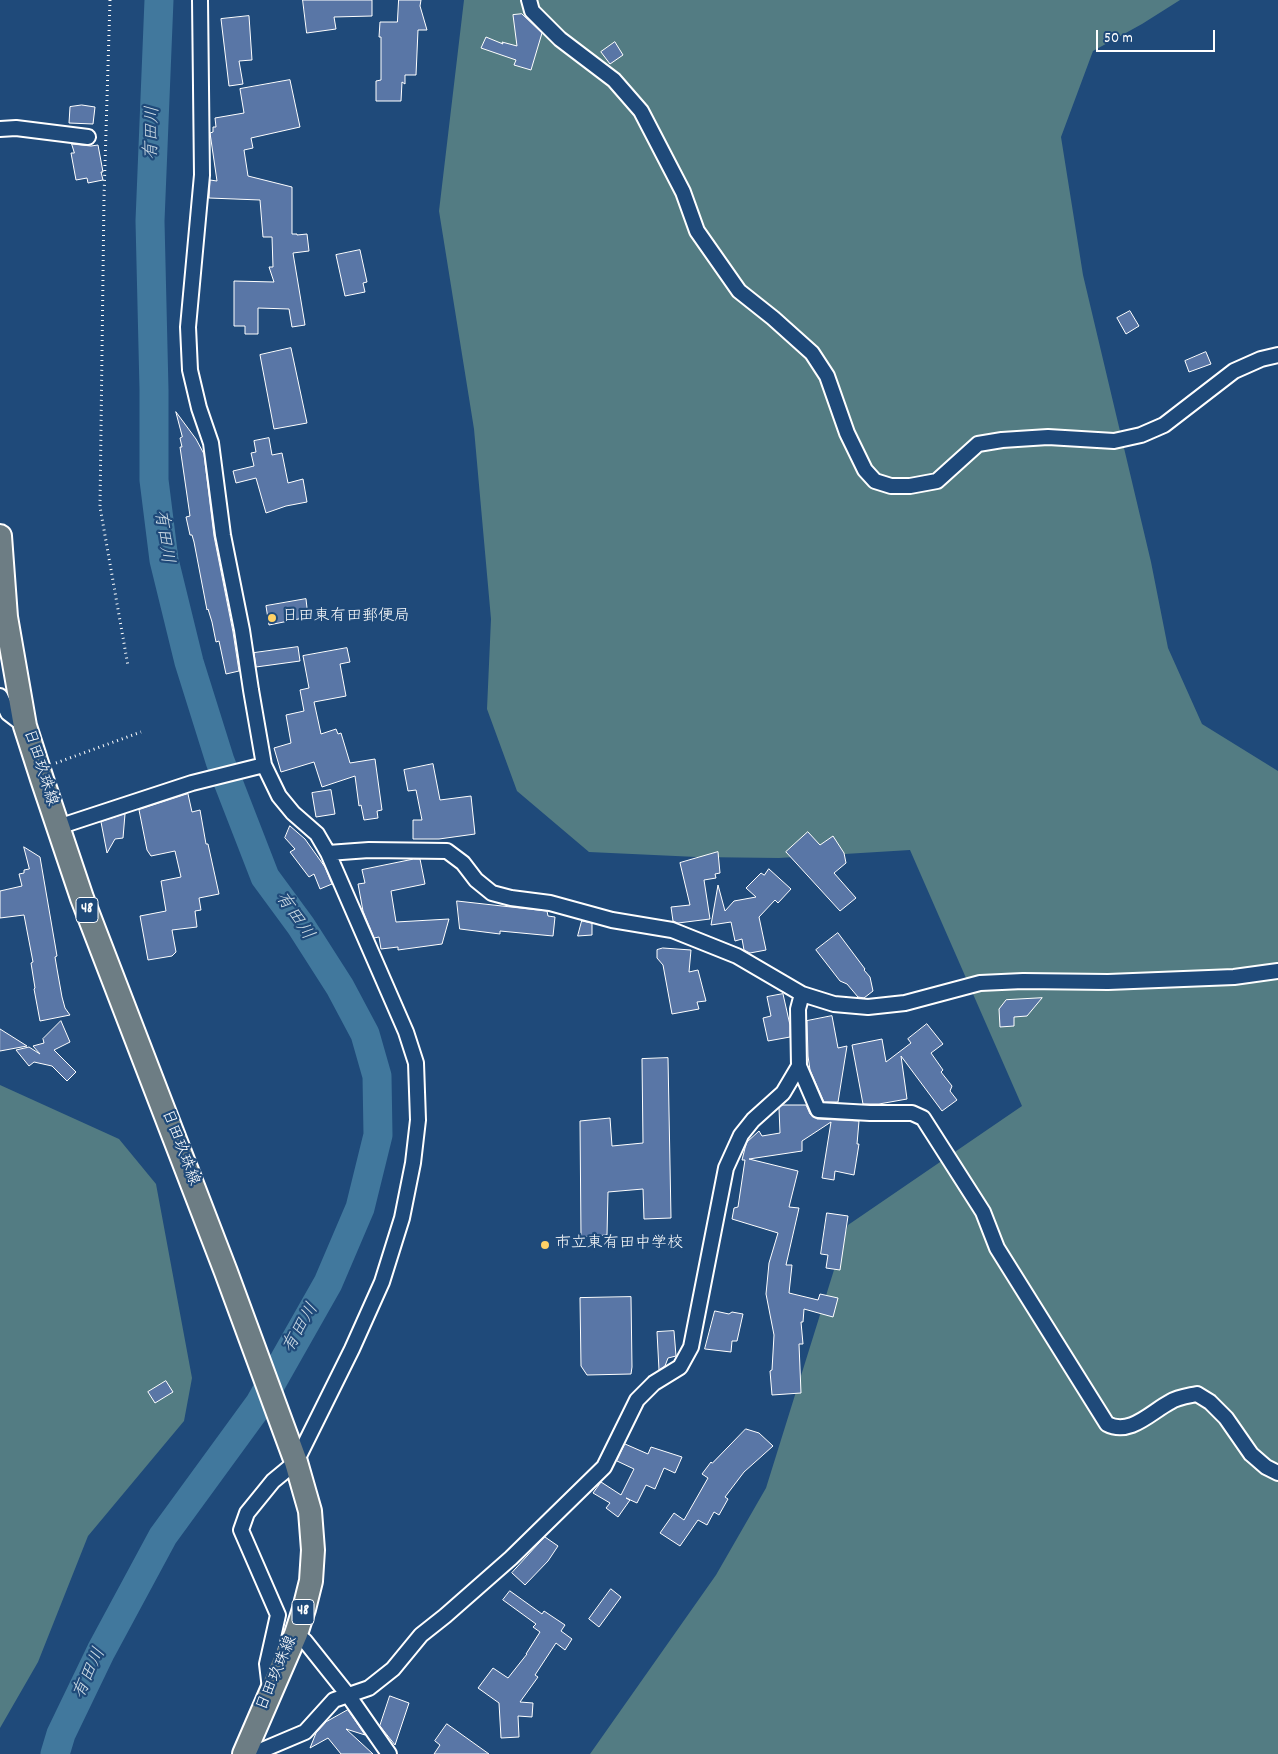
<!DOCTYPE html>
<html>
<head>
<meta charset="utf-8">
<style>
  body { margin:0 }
  #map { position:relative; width:1278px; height:1754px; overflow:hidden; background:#1f4a7a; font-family:Dekko,sans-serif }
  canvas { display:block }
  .scale { position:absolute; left:1096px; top:30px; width:119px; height:22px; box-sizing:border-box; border:2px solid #fff; border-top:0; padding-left:6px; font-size:15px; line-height:18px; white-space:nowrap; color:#fff; -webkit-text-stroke:4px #1f4a7a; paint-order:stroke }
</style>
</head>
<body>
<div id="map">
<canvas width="1278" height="1754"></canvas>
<div class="scale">50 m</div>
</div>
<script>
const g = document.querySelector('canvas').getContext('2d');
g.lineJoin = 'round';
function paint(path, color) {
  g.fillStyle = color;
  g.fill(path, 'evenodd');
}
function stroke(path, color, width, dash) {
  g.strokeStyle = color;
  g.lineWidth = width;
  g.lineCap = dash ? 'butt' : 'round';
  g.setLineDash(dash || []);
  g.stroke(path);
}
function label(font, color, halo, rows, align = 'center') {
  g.font = font + ' Dekko,"Klee One",sans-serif';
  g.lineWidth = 4.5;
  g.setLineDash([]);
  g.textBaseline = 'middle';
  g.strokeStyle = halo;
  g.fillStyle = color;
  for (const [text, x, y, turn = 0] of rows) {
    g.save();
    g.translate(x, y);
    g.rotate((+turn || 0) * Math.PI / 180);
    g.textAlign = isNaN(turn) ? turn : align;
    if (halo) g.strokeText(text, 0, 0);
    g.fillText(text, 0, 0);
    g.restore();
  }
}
paint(new Path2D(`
  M464,0H1180L1142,24L1093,51L1061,137L1083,275L1151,562L1168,648L1202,724L1278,771V1754H590L716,1575L766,1488L848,1225L1022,1106L910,850L779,858L697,857L589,852L517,791L487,709L491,619L474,429L439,211Z
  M0,1085L119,1139L156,1184L192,1378L184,1421L88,1536L38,1662L0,1728Z`), '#537c83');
stroke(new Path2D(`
  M55,1754L61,1734L101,1651L163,1536L260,1403L328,1283L360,1208L378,1135L377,1076L365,1034L340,987L301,926L265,877L220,761L189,662L164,560L154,480V390L150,221L159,0`), '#41789d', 29);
const building = new Path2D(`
  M303,0H372V16L334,17L336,29L307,33Z
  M399,0H421L420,6L427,30H418L416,75H405V84L402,82L401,101H376V81L381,80V37H379L380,22H397Z
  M522,14L542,33L531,70L514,65L516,60L481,48L486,37L503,44L502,42L517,46L513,15Z
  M249,16L252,60L239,61L243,84L229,86L221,19Z
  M615,42L623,55L610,64L601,52Z
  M290,80L300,127L251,138L253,148L244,150L248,176L292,187V234H297V235L307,234L309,251L293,253L305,325L292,327L289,309L258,308V334H245V326H234V281L274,282L269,267H273L272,237H263L260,200L209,198L210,180L217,181L210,133L213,132V127H216L215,118L244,113L240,89Z
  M82,105L95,107L93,124L69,123L70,107Z
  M72,144L91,146L98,145L103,172H101L103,180L88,183L87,178L76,180L71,153H74Z
  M360,250L367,282L363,283L365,292L345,296L336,255Z
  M1130,311L1139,326L1126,334L1117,318Z
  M291,348L307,423L274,429L260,355Z
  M1206,352L1211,364L1189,372L1185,361Z
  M176,412L196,439L204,454L214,536L233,632L239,671L226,674L219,641L216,642L212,622L208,609L207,610L194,542L192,535H190L186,517L190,516L180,447H182L180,438L182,437Z
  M269,438L272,455L282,453L288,483L303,479L307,502L286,506L266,513L256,478L236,483L233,471L254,466L251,453L256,452L254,441Z
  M306,599L308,617L269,625L266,606Z
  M298,647L300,661L256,667L254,653Z
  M347,648L350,662L340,664L346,696L314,702L321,734L336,729L338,734L341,733L350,763L375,759L382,810L377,811L378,818L364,820L361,805L359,806L355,776L322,787L314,762L281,772L274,748L291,743L286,715L304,711L300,690L309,688L303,656Z
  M433,764L440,800L471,796L475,834L439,839H413V820H422L416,790L408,791L404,770Z
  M331,790L335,814L316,817L312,793Z
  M188,794L192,812L200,810L206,844H208L219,894L199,898L201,910L195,911L197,927L172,930L176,952L172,956L148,960L140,916L166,911L161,881L181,877L175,851L151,856L147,850L139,810Z
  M125,814L123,838L115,839L107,853L101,822Z
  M290,826L305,839L325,867L332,884L320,889L314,874L309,877L290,852L295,849L285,838Z
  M808,832L820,845L833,836L844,853L846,863L834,873L856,898L840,911L786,852Z
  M24,847L40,857L57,956L55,957L57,969L62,997L65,1008L70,1015L40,1021L34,989L35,988L31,963L33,962L24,915L0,918V891L22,886L19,874L24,873V870L29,869Z
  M718,852L720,873L715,874L716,878L704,880L710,919L678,923L673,921L671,907L690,905L680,863Z
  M414,859H420L425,884L391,891L396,922L449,919L442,944L398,950V947L381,949L379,937L374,938L363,911L358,884L365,883L362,870Z
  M769,869L791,889L778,903L775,900L759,917L766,950L750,953L744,950L742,939L735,941L731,922L711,925L718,885L725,911L734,901L756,897L746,888L761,873L764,875Z
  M457,901L547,911L548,916L555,917L553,936L500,931V934L460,929Z
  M582,921L592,923V935L578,936Z
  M838,933L865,969L864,970L870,977L873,991L864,998L858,997L847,984L840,981L816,950Z
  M663,948L691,950L689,972L698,970L706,1001L697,1002L699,1009L672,1014L663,965L657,958V950Z
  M783,994L790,1025V1037L768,1041L763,1018L771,1016L767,997Z
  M1042,998L1027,1016L1014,1017V1026L1000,1027L999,1009L1006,1000Z
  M832,1016L838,1048L847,1046L838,1102H824L810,1070L808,1056L807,1021Z
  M61,1021L70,1042L54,1050L76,1072L67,1081L52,1066L34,1062L29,1066L16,1050L29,1047L40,1054L33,1046L44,1043L43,1039Z
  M927,1024L943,1044L931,1053L943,1070L941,1072L952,1086L950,1091L957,1100L942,1111L901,1056L907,1099L879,1104H863L852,1045L882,1039L886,1062L911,1043L908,1039Z
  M0,1029L27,1046L0,1051Z
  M668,1058L671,1218L644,1219L643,1189L608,1192L607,1235L581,1237L580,1121L610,1118L612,1146L643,1143L642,1059Z
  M782,1105H806L810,1114L817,1119L859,1121L857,1144H859L854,1175L835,1171L834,1180L822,1178L831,1122L802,1141V1151L749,1159L798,1171L789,1207L799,1208L786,1265H792L789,1293L818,1300L820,1294L838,1298L833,1317L804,1309L803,1322H801L803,1344H799L801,1393L772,1395L770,1371L772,1370L774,1335L766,1294L769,1263L778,1233L732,1219L734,1208L738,1207L745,1160H742L745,1148L747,1142L759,1131L762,1136L780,1133L779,1108Z
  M827,1213L848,1216L840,1270L826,1268L828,1255L821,1254Z
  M631,1297L632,1367L631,1374L587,1375L581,1366L580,1298Z
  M715,1311L729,1314L732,1312L743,1314L737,1341H732L731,1352L705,1349Z
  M674,1331L676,1356L668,1358L665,1366L659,1370L657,1332Z
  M166,1381L173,1392L155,1403L148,1392Z
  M746,1429L759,1433L773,1446L744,1472L725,1497L728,1499L719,1515L714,1512L707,1525L698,1520L680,1546L660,1533L674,1513L684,1520L708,1478L702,1474L711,1462L712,1463Z
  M625,1444L648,1454L651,1447L682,1457L675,1473L664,1468L655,1489L646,1485L637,1503L626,1498L630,1500L618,1517L606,1508L610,1503L593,1493L601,1482L621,1495L634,1469L617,1461Z
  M545,1537L558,1546L548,1561L525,1585L512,1573Z
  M611,1589L621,1597L599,1627L589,1619Z
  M510,1591L542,1614L544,1611L565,1625L561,1631L572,1639L565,1650L556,1643L535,1675L538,1677L520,1702L533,1703L532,1717L518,1716L519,1737L501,1738L499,1703L478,1688L493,1668L508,1678L527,1654H526L540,1632L533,1627L536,1624L503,1600Z
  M390,1696L409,1703L395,1745L380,1726Z
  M348,1710L365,1735L346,1729L373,1754H341L328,1738L310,1748L316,1733L326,1722Z
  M447,1724L489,1754H434L440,1745L435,1741Z`);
paint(building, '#5976a6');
stroke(building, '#fff', 1);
const minor = new Path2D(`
  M200,0L202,175L188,327L190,370L199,408L211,443L223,535L242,630L251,690L264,765L279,796L293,813L317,834L328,853L406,1032L416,1063L418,1120L413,1163L402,1218L382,1282L352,1349L296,1462L273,1481L247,1513L241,1530L278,1615L267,1664L270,1689
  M529,0L532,11L560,39L614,80L641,111L683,192L697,231L739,291L773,318L812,353L827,376L847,433L865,470L875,481L891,486H910L937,481L978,444L1002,440L1048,437L1114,441L1141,435L1164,425L1234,371L1261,359L1278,355
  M0,129L16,128L88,137
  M0,696L8,713L25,726
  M58,827L192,783L264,765
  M328,853L369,850L447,851L463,863L476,880L492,893L511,898L550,903L612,920L672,930L737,956L802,994L834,1004L868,1007L905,1003L980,983L1023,981L1108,982L1234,977L1278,971
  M802,994L798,1009L799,1066L818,1110L870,1113H912L923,1118L983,1212L997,1248L1107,1424C1130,1436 1151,1412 1170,1402C1178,1397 1188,1396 1197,1394L1210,1402L1226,1418L1251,1454L1266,1467L1278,1473
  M296,1634L305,1641L348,1695L389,1754
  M253,1754L305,1732L334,1700L369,1688L393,1669L421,1635L445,1616L511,1558L604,1467L637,1400L654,1383L680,1367L691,1347L726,1168L741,1135L753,1120L783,1093L799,1066`);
const primary = new Path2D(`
  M0,536L6,617L25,726L42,779L82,898L226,1272L296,1462L310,1511L313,1550L311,1581L304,1609L296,1634L244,1754`);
stroke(minor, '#fff', 18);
stroke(primary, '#fff', 26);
stroke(new Path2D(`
  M110,0L104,197L100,507L128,666
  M56,763L141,732`), '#fff', 3, [1, 4]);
stroke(minor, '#1f4a7a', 14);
stroke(primary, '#6d7d84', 22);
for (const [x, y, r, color] of [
  [272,618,5,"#ffd166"],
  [545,1245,5,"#ffd166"]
]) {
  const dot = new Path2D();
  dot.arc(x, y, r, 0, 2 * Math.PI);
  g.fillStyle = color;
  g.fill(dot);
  stroke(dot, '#1f4a7a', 2);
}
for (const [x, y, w] of [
  [87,910,22],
  [303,1612,22]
]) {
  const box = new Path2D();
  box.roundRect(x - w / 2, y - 12.5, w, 25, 4);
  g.fillStyle = '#1f4a7a';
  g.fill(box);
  stroke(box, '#fff', 1);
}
label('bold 15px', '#fff', null, [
  ["48",87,910],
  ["48",303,1612]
]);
label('16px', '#fff', '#1f4a7a', [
  ["日田東有田郵便局",282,618],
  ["市立東有田中学校",555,1245]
], 'left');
label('16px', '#fff', '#1f4a7a', [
  ["日田玖珠線",39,768,72],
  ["日田玖珠線",179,1148,69],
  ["日田玖珠線",278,1674,-67]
]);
label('italic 18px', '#d0dde6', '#1f4a7a', [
  ["有田川",154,133,-88],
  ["有田川",162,537,82],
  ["有田川",293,917,56],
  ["有田川",302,1329,-60],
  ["有田川",91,1674,-65]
]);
</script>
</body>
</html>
